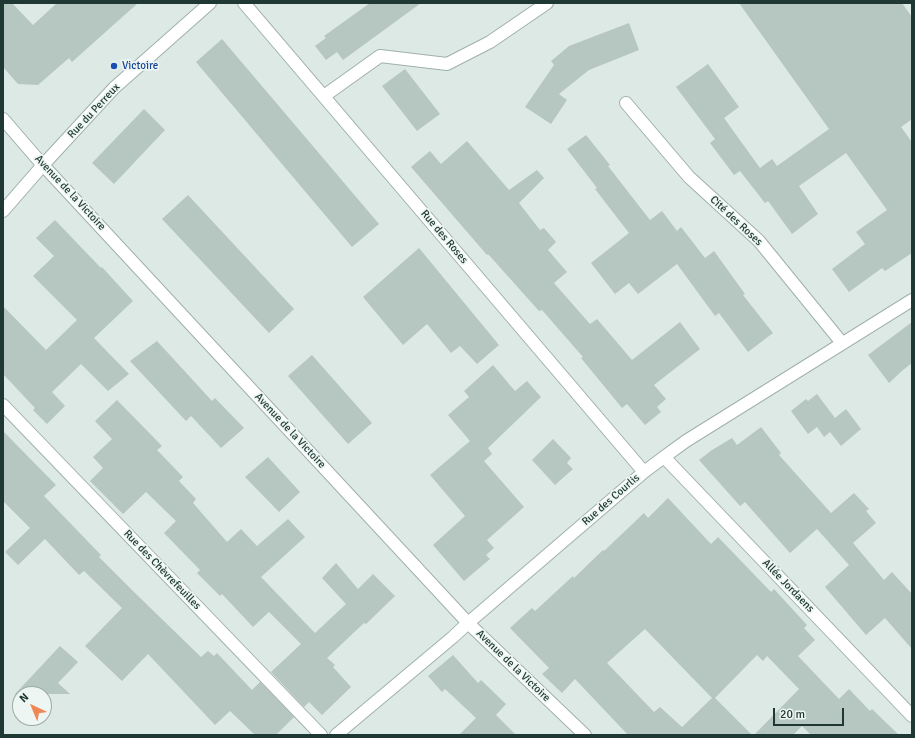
<!DOCTYPE html>
<html>
<head>
<meta charset="utf-8">
<style>
  body { margin:0 }
  #map { position:relative; width:915px; height:738px; overflow:hidden; background:#dde9e5; font-family:Signika,sans-serif }
  canvas { display:block }
  .frame { position:absolute; inset:0; border:4px solid #1f3833; pointer-events:none }
  .north { position:absolute; left:12px; top:686px; width:40px; height:40px; box-sizing:border-box; background:#edf6f2; border:1px solid #9baaa6; border-radius:50%; rotate:316deg; font-size:11px; font-weight:700; line-height:16px; text-align:center; color:#1f3833 }
  .north::after { content:''; display:block; margin:auto; width:14px; height:18px; background:#ef8855; clip-path:polygon(50% 0,100% 100%,50% 72%,0 100%) }
  .scale { position:absolute; left:773px; top:708px; width:71px; height:18px; box-sizing:border-box; border:2px solid #1f3833; border-top:0; padding-left:5px; font-size:12px; line-height:14px; white-space:nowrap; color:#1f3833; -webkit-text-stroke:3px #edf6f2; paint-order:stroke }
</style>
</head>
<body>
<div id="map">
<canvas width="915" height="738"></canvas>
<div class="frame"></div>
<div class="north">N</div>
<div class="scale">20 m</div>
</div>
<script>
const g = document.querySelector('canvas').getContext('2d');
g.lineJoin = 'round';
function paint(path, color) {
  g.fillStyle = color;
  g.fill(path, 'evenodd');
}
function stroke(path, color, width, dash) {
  g.strokeStyle = color;
  g.lineWidth = width;
  g.lineCap = dash ? 'butt' : 'round';
  g.setLineDash(dash || []);
  g.stroke(path);
}
function label(font, color, halo, rows, align = 'center') {
  g.font = font + ' Signika,sans-serif';
  g.lineWidth = 3.5;
  g.setLineDash([]);
  g.textBaseline = 'middle';
  g.strokeStyle = halo;
  g.fillStyle = color;
  for (const [text, x, y, turn = 0] of rows) {
    g.save();
    g.translate(x, y);
    g.rotate((+turn || 0) * Math.PI / 180);
    g.textAlign = isNaN(turn) ? turn : align;
    if (halo) g.strokeText(text, 0, 0);
    g.fillText(text, 0, 0);
    g.restore();
  }
}
paint(new Path2D(`
  M3,3H12L33,25L57,3H138L72,62L69,58L38,85L18,84L3,67Z
  M370,3H421L343,60L337,52L326,60L315,46L326,38L324,36Z
  M739,3H902L912,17V119L901,127L912,142V253L885,271L882,268L849,292L832,269L865,244L856,232L887,210L846,153L799,186L818,214L792,234L768,201L765,203L740,171L734,175L710,143L715,139L676,87L708,64L739,107L724,118L760,168L772,159L777,166L829,129Z
  M629,23L639,50L589,70L559,94L567,100L551,124L525,107L554,65L551,61L569,46Z
  M222,39L379,224L352,247L196,62Z
  M405,69L440,114L417,131L382,86Z
  M144,109L165,130L114,184L92,163Z
  M586,135L610,165L608,166L650,220L662,211L677,231L681,227L705,258L714,251L745,294L743,295L773,333L748,352L719,313L715,316L677,264L638,294L629,283L615,294L591,263L629,233L595,189L597,188L567,149Z
  M467,141L509,190L537,170L544,178L519,203L540,230L544,228L556,242L548,250L567,272L554,283L590,324L597,319L632,360L680,322L700,349L654,385L666,399L657,407L661,412L645,425L627,404L622,408L581,358L583,357L542,310L539,311L488,254L487,255L411,167L430,151L441,164Z
  M188,195L294,309L269,333L162,219Z
  M55,220L101,268L102,267L133,301L94,338L129,374L108,391L81,364L52,392L65,406L47,424L33,410L35,408L3,374V306L46,350L77,320L33,276L54,256L36,238Z
  M419,248L499,345L477,364L460,346L451,353L427,324L403,345L363,297Z
  M912,322V363L903,370L889,383L868,355Z
  M157,341L212,401L215,398L244,428L221,448L191,416L186,421L130,361Z
  M312,355L372,423L348,444L288,376Z
  M493,365L515,391L527,381L541,397L488,448L492,454L484,461L524,507L487,540L494,548L486,555L490,559L464,581L433,545L465,516L430,475L470,441L448,415L469,397L464,391Z
  M817,394L835,418L846,409L861,429L841,446L830,432L824,437L817,427L808,434L791,411L806,399L808,401Z
  M117,400L162,446L157,450L183,477L179,481L196,499L193,503L227,542L241,529L257,546L288,519L305,537L261,577L315,633L346,604L322,578L336,563L358,589L373,574L395,596L366,624L364,623L327,658L335,665L333,667L351,687L322,715L309,702L304,707L271,672L301,644L269,612L253,627L222,594L220,596L197,573L200,570L164,533L176,521L146,492L123,514L90,481L103,468L93,457L112,439L95,421Z
  M761,427L781,453L779,455L831,513L854,493L869,509L866,511L876,523L853,543L884,580L892,572L912,594V649L885,618L866,635L825,587L849,565L817,529L790,553L745,502L740,506L699,460L712,450L732,438L737,445Z
  M3,431L56,485L44,496L101,555L99,557L135,593L201,657L208,651L214,656L217,653L252,690L260,682L294,717L276,735H255L230,711L215,725L148,654L122,681L85,646L122,608L84,571L79,575L45,539L18,565L5,552L30,528L3,501Z
  M553,439L571,458L567,463L573,469L555,485L532,460Z
  M268,457L300,492L279,512L245,477Z
  M668,498L711,544L718,537L771,592L774,589L807,625L804,628L815,640L798,656L839,699L849,689L870,711L872,709L899,735H811L802,726L793,735H754L799,689L767,656L763,661L757,655L715,698L752,735H628L575,679L562,693L542,674L549,668L510,628L532,608L535,611L573,576L574,578L603,550L604,551L644,513L648,518ZM645,629L712,698L682,727L660,707L654,712L607,663Z
  M60,646L78,662L58,683L70,694H15Z
  M453,655L478,683L481,680L506,704L496,715L516,735H459L476,718L445,689L442,692L428,676Z`), '#b6c6c1');
const minor = new Path2D(`
  M244,3L644,472
  M324,96L380,56L447,64L490,42L547,3
  M626,103L689,177L759,241L842,343
  M3,119L41,163L468,623L585,735
  M3,211L43,165L114,88L210,3
  M3,405L321,735
  M664,457L912,716
  M336,735L453,637L468,623L644,472L664,457L686,441L912,300`);
stroke(minor, '#a0b0ac', 14);
stroke(minor, '#fff', 12);
for (const [x, y, r, color] of [
  [114,66,4,"#1a4fb4"]
]) {
  const dot = new Path2D();
  dot.arc(x, y, r, 0, 2 * Math.PI);
  g.fillStyle = color;
  g.fill(dot);
  stroke(dot, '#edf6f2', 1.5);
}
label('11px', '#164399', '#edf6f2', [
  ["Victoire",122,66]
], 'left');
label('11px', '#1f3833', '#edf6f2', [
  ["Rue du Perreux",94,111,-47],
  ["Avenue de la Victoire",70,193,47],
  ["Cité des Roses",736,221,43],
  ["Rue des Roses",444,237,50],
  ["Avenue de la Victoire",290,431,47],
  ["Rue des Courlis",611,500,-41],
  ["Rue des Chèvrefeuilles",162,570,46],
  ["Allée Jordaens",788,586,46],
  ["Avenue de la Victoire",513,666,44]
]);
</script>
</body>
</html>
